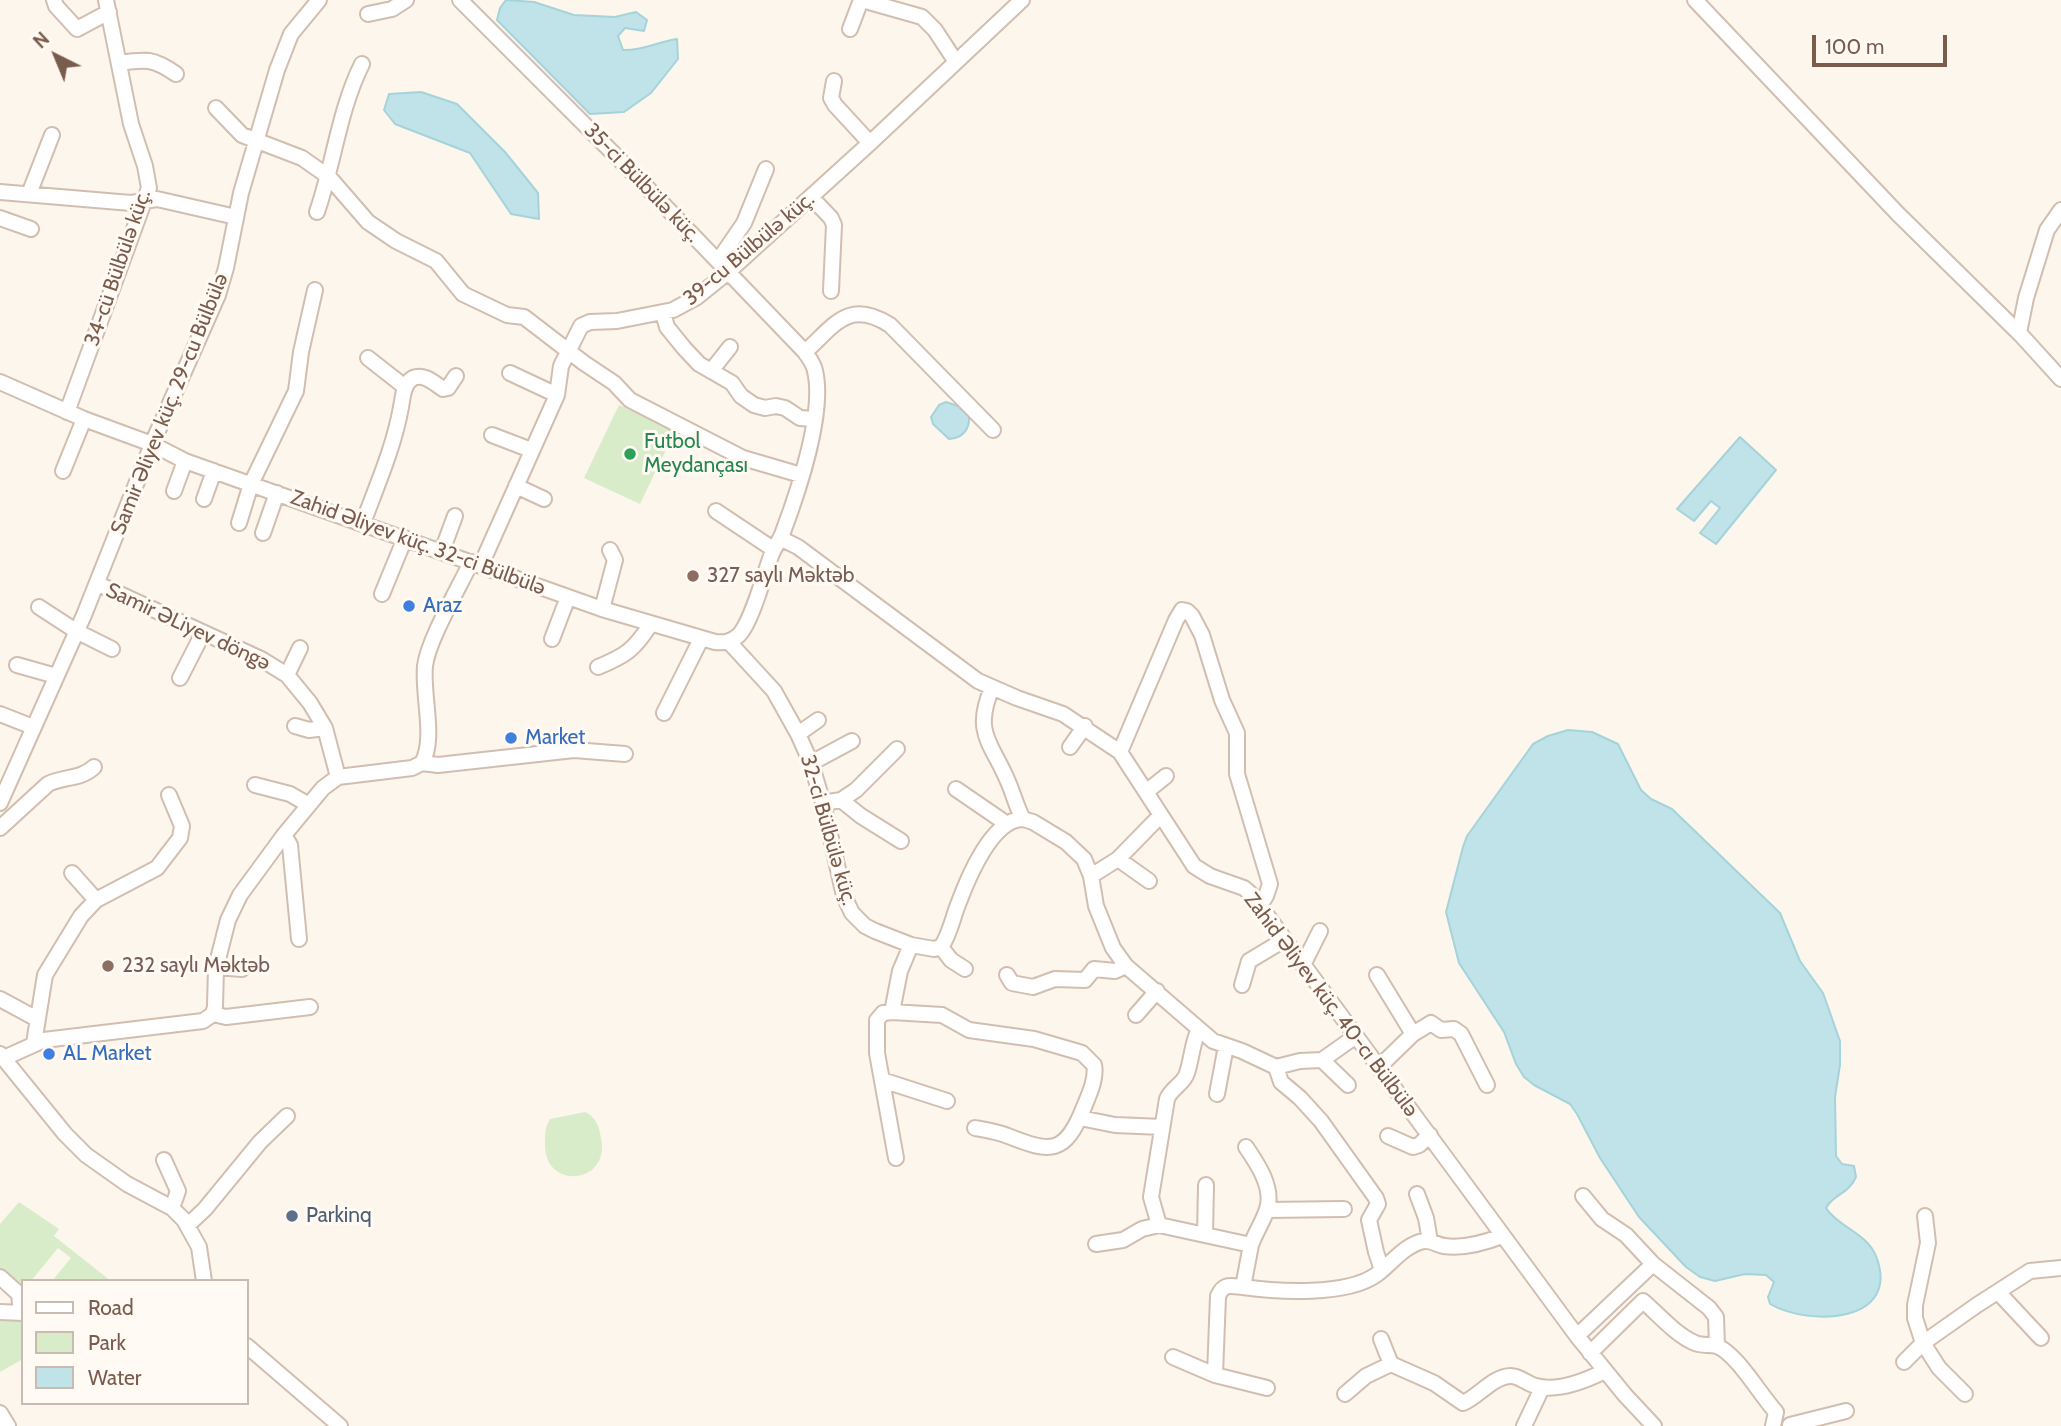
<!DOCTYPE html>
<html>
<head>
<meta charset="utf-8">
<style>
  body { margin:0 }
  #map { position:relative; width:2061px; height:1426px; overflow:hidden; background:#fdf6ec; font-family:Cabin,sans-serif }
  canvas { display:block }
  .legend { position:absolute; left:21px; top:1279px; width:228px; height:126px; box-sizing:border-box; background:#fffaf3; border:2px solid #cabbb1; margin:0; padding:9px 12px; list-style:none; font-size:21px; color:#7a5c4d }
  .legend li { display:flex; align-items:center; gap:14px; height:35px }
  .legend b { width:35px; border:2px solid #cabbb1 }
  .north { position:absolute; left:21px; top:21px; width:70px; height:70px; -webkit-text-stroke:5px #fffaf3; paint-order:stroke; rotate:317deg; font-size:19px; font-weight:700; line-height:28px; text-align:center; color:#7a5c4d }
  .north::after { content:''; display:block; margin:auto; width:24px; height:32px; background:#7a5c4d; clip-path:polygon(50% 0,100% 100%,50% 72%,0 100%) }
  .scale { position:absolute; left:1812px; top:35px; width:135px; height:32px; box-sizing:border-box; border:4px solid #7a5c4d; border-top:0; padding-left:9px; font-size:21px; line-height:24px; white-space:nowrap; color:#7a5c4d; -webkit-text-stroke:5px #fffaf3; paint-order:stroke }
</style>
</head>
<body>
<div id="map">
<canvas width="2061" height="1426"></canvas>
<ul class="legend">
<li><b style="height:9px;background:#fff"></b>Road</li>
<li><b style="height:19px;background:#d8ecc9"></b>Park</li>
<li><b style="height:19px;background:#bfe3e8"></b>Water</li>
</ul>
<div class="north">N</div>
<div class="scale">100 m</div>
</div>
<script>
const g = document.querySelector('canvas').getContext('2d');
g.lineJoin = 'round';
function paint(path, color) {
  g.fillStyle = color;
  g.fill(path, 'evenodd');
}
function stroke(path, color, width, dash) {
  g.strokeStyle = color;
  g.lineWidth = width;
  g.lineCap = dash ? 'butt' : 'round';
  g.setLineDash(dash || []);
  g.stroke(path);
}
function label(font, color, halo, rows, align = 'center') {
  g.font = font + ' Cabin,sans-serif';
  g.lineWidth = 6;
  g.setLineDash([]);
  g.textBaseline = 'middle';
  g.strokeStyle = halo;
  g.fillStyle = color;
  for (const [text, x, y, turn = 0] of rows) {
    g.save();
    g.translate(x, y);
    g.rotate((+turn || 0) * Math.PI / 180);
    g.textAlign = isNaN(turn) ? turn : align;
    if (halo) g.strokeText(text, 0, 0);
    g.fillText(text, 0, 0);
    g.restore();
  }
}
paint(new Path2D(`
  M619,405L675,431L640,504L584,478Z
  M585,1112C596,1117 599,1126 601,1138C611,1184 545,1191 545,1145C545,1134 545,1127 550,1119Z
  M19,1202L59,1229L54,1236L111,1281H52L71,1258L58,1248L31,1281H23V1289L0,1271V1224Z
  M0,1320L23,1321V1359L0,1372Z`), '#d8ecc9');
const water = new Path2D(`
  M506,0L534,2L574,15L615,17L636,12L647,20L644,31L625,28L618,36L623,50C642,51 657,42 677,39L678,59L651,93L624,112L590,114L497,20L500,8Z
  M421,92L457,104L505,152L538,193L539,219L511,214L470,153L395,124L384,110L389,94Z
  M946,402L958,406L969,416C970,429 963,438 949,439L933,424L931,417L939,405Z
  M1740,437L1776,470L1716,544L1700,533L1720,508L1711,501L1694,521L1677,509Z
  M1568,730L1592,732L1618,744L1641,790L1651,799L1672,809L1780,913L1800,961L1823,993L1840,1041V1065L1835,1097L1836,1156L1842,1164L1854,1166L1856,1177C1848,1195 1833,1194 1826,1208C1838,1227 1867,1233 1876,1256C1902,1323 1810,1327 1770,1304L1768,1297L1774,1282L1766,1275L1745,1274L1715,1281L1700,1277L1686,1267L1639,1217L1600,1158L1577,1114L1570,1104L1534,1085L1524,1077L1516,1064L1504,1032L1459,963L1446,912L1463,847L1467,836L1533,744L1548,736Z`);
paint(water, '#bfe3e8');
stroke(water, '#a5d3da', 2);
const minor = new Path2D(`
  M54,0L56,6L77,29L109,12
  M862,0L922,17L935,30L956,62
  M1695,0L1898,214L2021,335L2061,379
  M368,14L392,9L406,0
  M850,29L861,0
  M119,63C146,59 153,58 176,74
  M834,81L831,98L835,105L870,143
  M216,108L242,135L302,158L329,177L368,222L396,241L436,261L463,294L507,315L524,317L584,363L614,383L630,400L743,458L801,475
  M0,192L131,203L157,199L236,217
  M29,194L52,135
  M811,197L831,218L834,225L831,291
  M317,212C334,163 339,110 362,64
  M0,218L31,229
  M718,261L744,223L766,169
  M663,313L667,327L684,348L699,364L732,383L741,396L754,405L765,408L776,406L785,408L800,418L815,419
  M2021,335L2019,333L2026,298L2047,230L2061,210
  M805,352C835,325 848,299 890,325L993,430
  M368,358L405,387
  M711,371L730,347
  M510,373L557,395
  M0,382L84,419L152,444L185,461L602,609L715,642C725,643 731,642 739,635C752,621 764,575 771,556C774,547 780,541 783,532C798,492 825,412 815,371C814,364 809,358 805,352L635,175L460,0
  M67,412L149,188L145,166L131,124L106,0
  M492,435L531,450
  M63,471L84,419
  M516,486L544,499
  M174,491L185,461
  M204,499L214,471
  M716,511L773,549
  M239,523L251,484L296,391L301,352L315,290
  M363,523C377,485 394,447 401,407C403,397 403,384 413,378C424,373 434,383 443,389L448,388L456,376
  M263,533L277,493
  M782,536L784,540L798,547L978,681L1017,698L1063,714L1120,752L1194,866L1210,876L1244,888L1252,895L1577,1336L1625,1395L1654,1426
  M442,551L455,516
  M481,565L557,395L561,366L581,326L590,322L617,321L673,310L697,297L728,272L870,143L1022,0
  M98,584L261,659L287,675L310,703L325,728L338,777
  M382,594L405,538
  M39,607L76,631L112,649
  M602,609L615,560L610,550
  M552,639L568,597
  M729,642L774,691L798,734L811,763L823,803L844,896L852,913L865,926L875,931L911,945L934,949L941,947C950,935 953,916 959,902C968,878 992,819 1023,819
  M17,665L56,676
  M598,667C625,656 634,650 650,625
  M287,675L300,648
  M180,678L203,633
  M992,688C972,734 993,744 1009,784C1014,796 1017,808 1023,819L1033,822L1066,842L1084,859L1091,876L1096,906L1113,948L1126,966L1213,1041L1242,1051L1276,1067L1300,1061L1322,1060L1356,1036
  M664,713L701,639
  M0,714L33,727
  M295,726L309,730L325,728
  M798,734L818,720
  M1070,747L1085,726
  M1120,752L1176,620L1182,610L1187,611L1192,616L1202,635L1222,700L1237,733V774L1270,884L1266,896L1260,905
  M422,763L438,765L574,750L625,754
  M811,763L852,741
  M255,785L290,794L309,805
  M956,789L1007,824
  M1146,792L1166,776
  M841,800L861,816L901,841
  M0,803L84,615L152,444L218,295L226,268L241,193L277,70L291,34L319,0
  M823,803L841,800L856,790L897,749
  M0,828L48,784C64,776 80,780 94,767
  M284,835L290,845L299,939
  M1118,859L1149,881
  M72,873L96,900
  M1091,876L1118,859L1160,816
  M941,947L951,960L965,969
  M1303,965L1320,931
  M216,967L242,969
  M1007,975L1012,983L1033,987L1055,979L1085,980L1094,969L1115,971L1126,966
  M1377,975L1413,1034
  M1242,985L1249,961L1284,940
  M0,999L37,1019
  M892,1012L942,1015L969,1030L1034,1039L1082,1053L1094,1065C1097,1078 1089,1095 1084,1107C1065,1155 1051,1153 1008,1136C998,1132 986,1130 975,1128
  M213,1014L226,1017L310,1007
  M1136,1015L1157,991
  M1199,1029C1192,1043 1192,1058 1187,1073C1184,1084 1171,1088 1167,1099L1151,1197L1159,1225L1251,1245L1243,1287C1278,1292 1346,1296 1376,1275C1390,1265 1405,1244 1424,1241C1431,1240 1437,1245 1444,1246C1464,1249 1484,1243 1502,1236
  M34,1043L45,975L81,916L96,900L157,868L180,838L182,826L169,795
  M0,1054L65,1134L86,1155L127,1184L172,1208L184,1220L199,1247L204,1281
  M4,1058L44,1040L203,1021L213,1014L215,1007L216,967L228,920L240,895L284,835L323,788L338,777L412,768L422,763C436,739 422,695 425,666C428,640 459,588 471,562
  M1322,1060L1348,1085
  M1380,1066L1413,1034L1431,1023L1441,1030L1454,1029L1461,1034L1487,1085
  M1276,1067L1281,1082L1300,1098L1321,1121L1376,1198L1378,1204L1369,1220L1376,1252L1382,1270
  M882,1080L947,1101
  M1217,1094L1226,1046
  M1080,1118L1115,1125L1162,1127
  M1388,1136L1413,1147L1419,1145L1430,1135
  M1246,1147C1257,1163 1274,1188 1267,1209C1263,1222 1255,1233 1251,1245
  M896,1158L877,1053V1020L883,1013L892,1012L900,971L911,945
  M164,1160L178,1191L172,1208
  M1417,1194L1426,1218L1430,1241
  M1583,1196L1602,1219L1626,1235L1653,1264L1709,1308L1716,1317L1717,1346
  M1267,1210L1344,1209
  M1925,1216L1928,1243L1915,1305V1318L1923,1343L1977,1305L2030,1271L2061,1268
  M188,1225L205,1209L260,1142L287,1116
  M1205,1234L1206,1185
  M1096,1244L1123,1240L1142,1229L1159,1225
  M0,1277L19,1294L21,1313
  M1998,1292L2041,1338
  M0,1312L23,1313
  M1577,1336L1653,1264
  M1381,1339L1391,1364
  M247,1346L340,1426
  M1590,1353L1643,1301C1659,1315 1676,1335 1695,1343C1702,1346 1710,1344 1717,1346C1737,1354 1761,1396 1776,1412L1773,1426
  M1173,1357L1215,1375L1267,1388
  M1904,1362L1923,1343L1939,1368L1965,1394
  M1215,1375L1218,1296C1224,1283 1230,1286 1243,1287
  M1345,1394L1366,1376L1391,1364L1434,1383L1463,1403C1478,1397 1493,1376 1511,1376C1519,1376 1528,1384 1536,1386C1558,1392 1585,1381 1605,1371
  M0,1413L8,1426
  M1790,1425L1846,1411
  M1524,1426L1542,1388`);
stroke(minor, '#d1beb0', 18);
stroke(minor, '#fff', 14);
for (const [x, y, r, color] of [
  [630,454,7,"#2e9e5b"],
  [693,576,7,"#8d6e63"],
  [409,606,7,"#3f7fe0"],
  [511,738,7,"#3f7fe0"],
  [108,966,7,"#8d6e63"],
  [49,1054,7,"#3f7fe0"],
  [292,1216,7,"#5c6f8a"]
]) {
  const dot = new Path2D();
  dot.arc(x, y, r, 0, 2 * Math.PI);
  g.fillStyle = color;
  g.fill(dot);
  stroke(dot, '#fffaf3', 2.5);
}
label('21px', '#7a5c4d', '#fffaf3', [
  ["35-ci Bülbülə küç.",642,183,46],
  ["39-cu Bülbülə küç.",749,249,-40],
  ["34-cü Bülbülə küç.",118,268,-71],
  ["Samir Əliyev küç. 29-cu Bülbülə",170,404,-68],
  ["Zahid Əliyev küç. 32-ci Bülbülə",418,543,20],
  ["Samir ƏLiyev döngə",188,627,25],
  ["32-ci Bülbülə küç.",828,830,74],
  ["Zahid Əliyev küç. 40-cı Bülbülə",1331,1005,53]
]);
label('21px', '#27864d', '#fffaf3', [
  ["Futbol",644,442],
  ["Meydançası",644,466]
], 'left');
label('21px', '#785e54', '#fffaf3', [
  ["327 saylı Məktəb",707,576],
  ["232 saylı Məktəb",122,966]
], 'left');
label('21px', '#366cbe', '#fffaf3', [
  ["Araz",423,606],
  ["Market",525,738],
  ["AL Market",63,1054]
], 'left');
label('21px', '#4e5e75', '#fffaf3', [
  ["Parkinq",306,1216]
], 'left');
</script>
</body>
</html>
